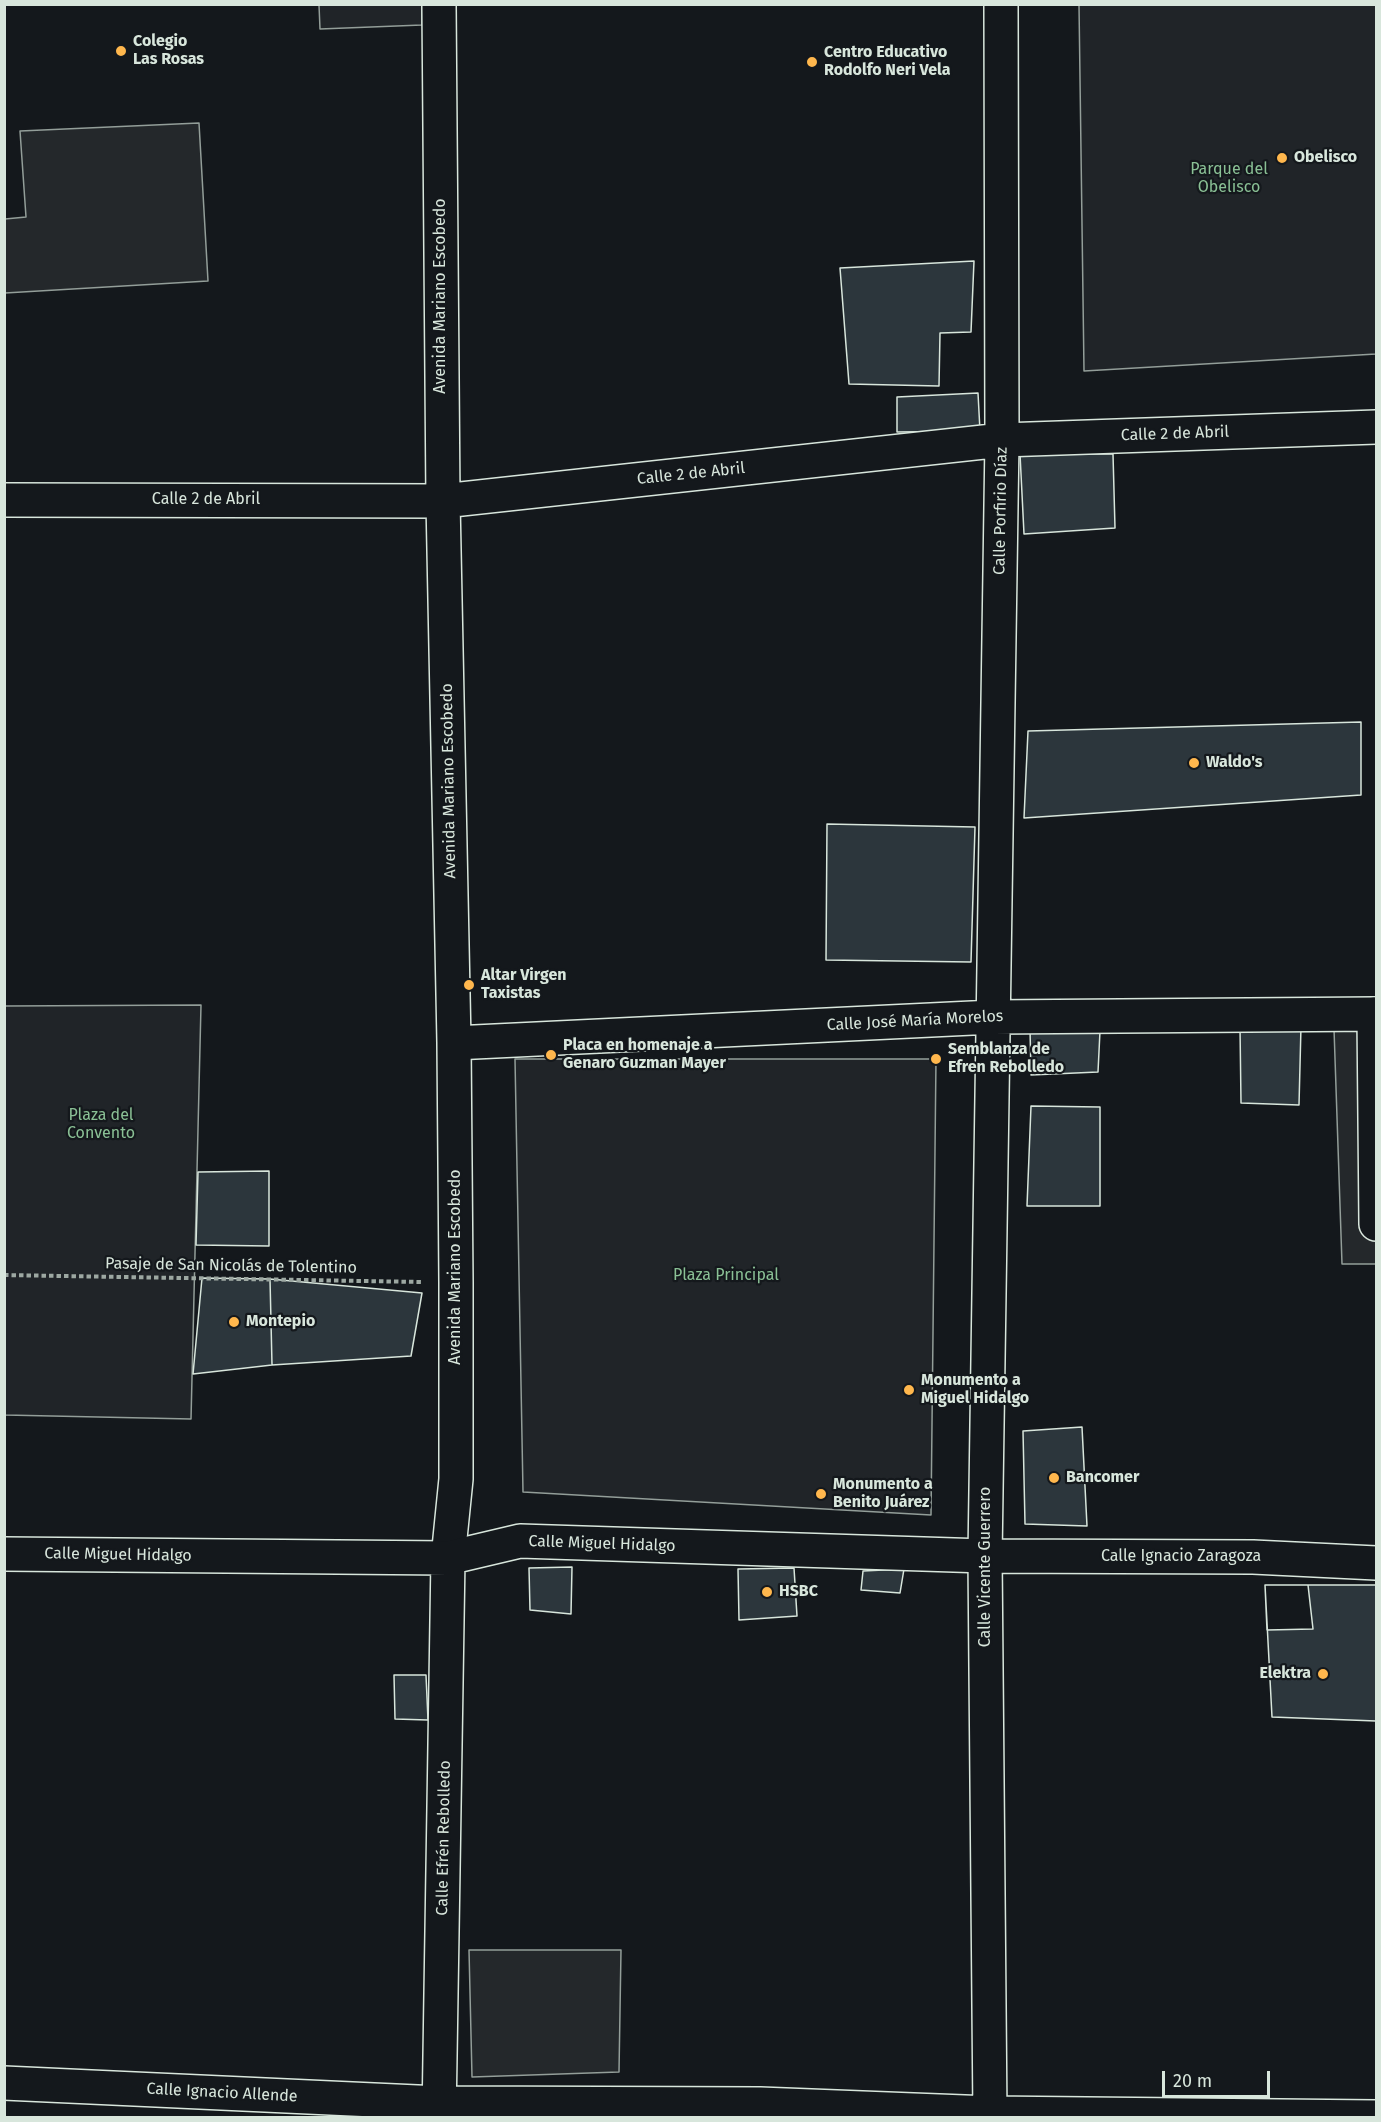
<!DOCTYPE html>
<html>
<head>
<meta charset="utf-8">
<style>
  body { margin:0 }
  #map { position:relative; width:1381px; height:2122px; overflow:hidden; background:#14181c; font-family:"Fira Sans",sans-serif }
  canvas { display:block }
  .frame { position:absolute; inset:0; border:6px solid #d8e6dc; pointer-events:none }
  .scale { position:absolute; left:1162px; top:2071px; width:108px; height:27px; box-sizing:border-box; border:3px solid #d8e6dc; border-top:0; padding-left:8px; font-size:18px; line-height:21px; white-space:nowrap; color:#d8e6dc; -webkit-text-stroke:4px #14181c; paint-order:stroke }
</style>
</head>
<body>
<div id="map">
<canvas width="1381" height="2122"></canvas>
<div class="frame"></div>
<div class="scale">20 m</div>
</div>
<script>
const g = document.querySelector('canvas').getContext('2d');
g.lineJoin = 'round';
function paint(path, color) {
  g.fillStyle = color;
  g.fill(path, 'evenodd');
}
function stroke(path, color, width, dash) {
  g.strokeStyle = color;
  g.lineWidth = width;
  g.lineCap = dash ? 'butt' : 'round';
  g.setLineDash(dash || []);
  g.stroke(path);
}
function label(font, color, halo, rows, align = 'center') {
  g.font = font + ' "Fira Sans",sans-serif';
  g.lineWidth = 4.5;
  g.setLineDash([]);
  g.textBaseline = 'middle';
  g.strokeStyle = halo;
  g.fillStyle = color;
  for (const [text, x, y, turn = 0] of rows) {
    g.save();
    g.translate(x, y);
    g.rotate((+turn || 0) * Math.PI / 180);
    g.textAlign = isNaN(turn) ? turn : align;
    if (halo) g.strokeText(text, 0, 0);
    g.fillText(text, 0, 0);
    g.restore();
  }
}
const green = new Path2D(`
  M319,5H422V25L320,29Z
  M1079,5H1376V354L1084,371Z
  M201,1005L191,1419L5,1415V1006Z
  M515,1059H936L931,1515L523,1492Z`);
paint(green, '#202428');
stroke(green, '#939e99', 1.5);
const parking = new Path2D(`
  M199,123L208,281L5,293V219L26,217L20,131Z
  M1334,1029L1376,1031V1264H1342Z
  M469,1950H621L619,2072L472,2077Z`);
paint(parking, '#24282b');
stroke(parking, '#939e99', 1.5);
const building = new Path2D(`
  M974,261L971,332L940,333L939,386L849,384L840,268Z
  M978,393L980,431L897,432V397Z
  M1020,454H1113L1115,528L1024,534Z
  M1361,722V795L1024,818L1028,731Z
  M827,824L975,827L971,962L826,960Z
  M1301,1026L1299,1105L1241,1103L1240,1027Z
  M1030,1029L1100,1031L1098,1072L1031,1075Z
  M1031,1106L1100,1107V1206H1027Z
  M269,1171V1246L196,1245L198,1172Z
  M202,1278L270,1279L272,1365L193,1374Z
  M270,1279L422,1293L411,1356L272,1365Z
  M1082,1427L1087,1526L1025,1524L1023,1431Z
  M572,1567L571,1614L530,1610L529,1568Z
  M794,1568L797,1616L739,1620L738,1569Z
  M904,1569L900,1593L861,1590L863,1571Z
  M1265,1585H1376V1721L1272,1717Z
  M1265,1585H1308L1313,1629L1267,1630Z
  M394,1675H426L428,1720L395,1719Z`);
paint(building, '#2c363c');
stroke(building, '#d8e6dc', 1.5);
const minor = new Path2D(`
  M439,4L443,501L454,1043L456,1283V1479L448,1558
  M4,500L443,501L1002,440L1376,427
  M1374,1014L1376,1224
  M454,1043L993,1017L1376,1014
  M985,1556L1002,440L1001,4`);
const major = new Path2D(`
  M4,1554L448,1558L520,1541L985,1556L1253,1557L1376,1563
  M985,1556L990,2118
  M4,2083L439,2103L760,2104L990,2113L1376,2117
  M439,2118L448,1558`);
stroke(minor, '#d8e6dc', 36);
stroke(major, '#d8e6dc', 36);
stroke(new Path2D(`
  M4,1275L423,1282`), '#9da8a2', 4, [4.5, 3]);
stroke(minor, '#14181c', 33);
stroke(major, '#14181c', 33);
for (const [x, y, r, color] of [
  [121,51,6,"#ffb74d"],
  [812,62,6,"#ffb74d"],
  [1282,158,6,"#ffb74d"],
  [1194,763,6,"#ffb74d"],
  [469,985,6,"#ffb74d"],
  [551,1055,6,"#ffb74d"],
  [936,1059,6,"#ffb74d"],
  [234,1322,6,"#ffb74d"],
  [909,1390,6,"#ffb74d"],
  [1054,1478,6,"#ffb74d"],
  [821,1494,6,"#ffb74d"],
  [767,1592,6,"#ffb74d"],
  [1323,1674,6,"#ffb74d"]
]) {
  const dot = new Path2D();
  dot.arc(x, y, r, 0, 2 * Math.PI);
  g.fillStyle = color;
  g.fill(dot);
  stroke(dot, '#14181c', 2);
}
label('bold 16px', '#d8e6dc', '#14181c', [
  ["Colegio",133,42],
  ["Las Rosas",133,60],
  ["Centro Educativo",824,53],
  ["Rodolfo Neri Vela",824,71],
  ["Obelisco",1294,158],
  ["Waldo's",1206,763],
  ["Altar Virgen",481,976],
  ["Taxistas",481,994],
  ["Placa en homenaje a",563,1046],
  ["Genaro Guzman Mayer",563,1064],
  ["Semblanza de",948,1050],
  ["Efren Rebolledo",948,1068],
  ["Montepio",246,1322],
  ["Monumento a",921,1381],
  ["Miguel Hidalgo",921,1399],
  ["Bancomer",1066,1478],
  ["Monumento a",833,1485],
  ["Benito Juárez",833,1503],
  ["HSBC",779,1592],
  ["Elektra",1311,1674,"right"]
], 'left');
label('16px', '#8ac095', '#14181c', [
  ["Parque del",1229,170],
  ["Obelisco",1229,188],
  ["Plaza del",101,1116],
  ["Convento",101,1134],
  ["Plaza Principal",726,1276]
]);
label('16px', '#d8e6dc', '#14181c', [
  ["Avenida Mariano Escobedo",441,296,-90],
  ["Calle 2 de Abril",1175,434,-2],
  ["Calle 2 de Abril",691,474,-6],
  ["Calle 2 de Abril",206,500],
  ["Calle Porfirio Díaz",1001,511,-89],
  ["Avenida Mariano Escobedo",449,781,-91],
  ["Calle José María Morelos",915,1021,-3],
  ["Pasaje de San Nicolás de Tolentino",231,1266,1],
  ["Avenida Mariano Escobedo",456,1267,-90],
  ["Calle Miguel Hidalgo",602,1544,2],
  ["Calle Miguel Hidalgo",118,1555,1],
  ["Calle Ignacio Zaragoza",1181,1557],
  ["Calle Vicente Guerrero",986,1567,-90],
  ["Calle Efrén Rebolledo",444,1838,-89],
  ["Calle Ignacio Allende",222,2093,3]
]);
</script>
</body>
</html>
